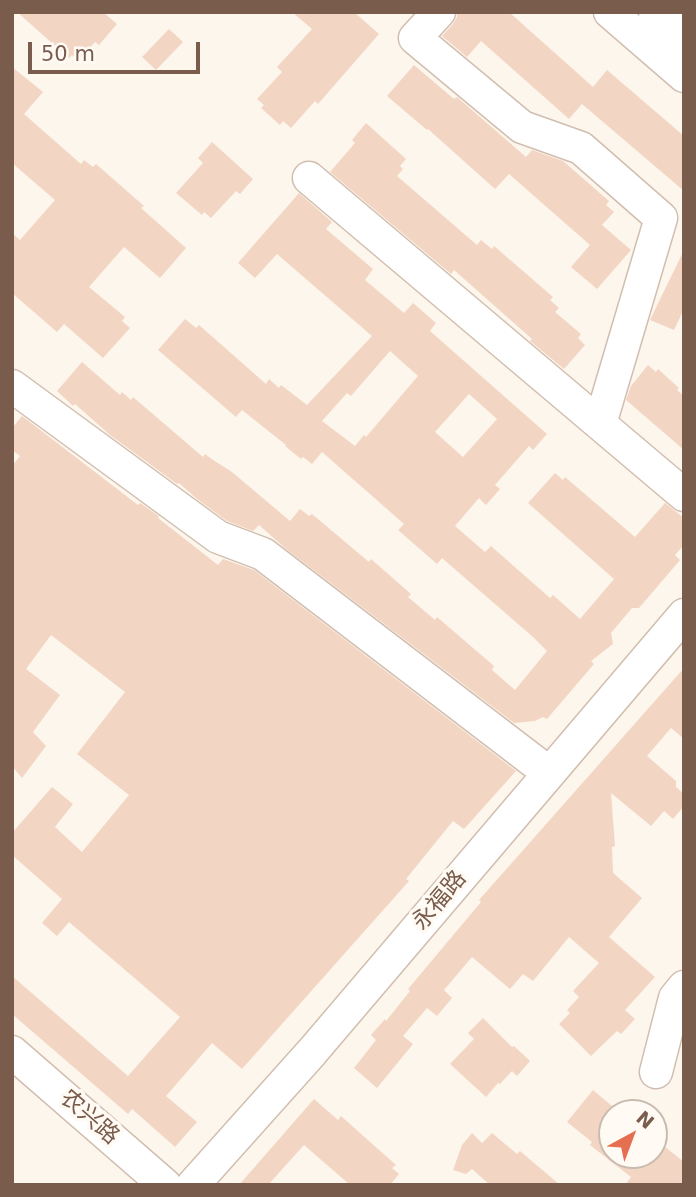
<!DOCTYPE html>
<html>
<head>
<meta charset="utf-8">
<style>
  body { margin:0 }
  #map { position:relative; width:696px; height:1197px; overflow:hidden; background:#fdf6ec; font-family:"DejaVu Sans",sans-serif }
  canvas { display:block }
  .frame { position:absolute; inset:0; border:14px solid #7a5c4d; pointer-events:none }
  .north { position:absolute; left:598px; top:1099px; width:70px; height:70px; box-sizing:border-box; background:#fffaf3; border:2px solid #cabbb1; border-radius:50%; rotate:41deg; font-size:19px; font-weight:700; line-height:28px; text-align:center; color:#7a5c4d }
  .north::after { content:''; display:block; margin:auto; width:24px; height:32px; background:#e76f51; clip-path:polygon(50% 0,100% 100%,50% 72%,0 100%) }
  .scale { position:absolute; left:28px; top:42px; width:172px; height:32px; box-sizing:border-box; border:4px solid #7a5c4d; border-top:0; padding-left:9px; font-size:21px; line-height:24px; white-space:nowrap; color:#7a5c4d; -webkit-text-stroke:5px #fffaf3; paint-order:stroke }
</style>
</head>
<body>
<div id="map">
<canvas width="696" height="1197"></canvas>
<div class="frame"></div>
<div class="north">N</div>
<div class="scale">50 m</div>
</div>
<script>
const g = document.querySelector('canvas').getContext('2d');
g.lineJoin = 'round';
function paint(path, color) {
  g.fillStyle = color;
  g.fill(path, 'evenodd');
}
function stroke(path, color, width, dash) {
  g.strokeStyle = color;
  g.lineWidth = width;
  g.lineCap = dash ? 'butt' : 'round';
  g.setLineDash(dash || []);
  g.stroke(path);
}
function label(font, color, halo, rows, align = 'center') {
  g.font = font + ' "DejaVu Sans","Noto Sans SC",sans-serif';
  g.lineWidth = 7;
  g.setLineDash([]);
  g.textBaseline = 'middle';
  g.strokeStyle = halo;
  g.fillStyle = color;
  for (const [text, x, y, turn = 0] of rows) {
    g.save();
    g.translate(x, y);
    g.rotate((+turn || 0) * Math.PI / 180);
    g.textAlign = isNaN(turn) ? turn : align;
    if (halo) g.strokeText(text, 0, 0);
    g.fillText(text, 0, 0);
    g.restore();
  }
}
paint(new Path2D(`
  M17,12H103L117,24L99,45L95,42L78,60L72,55L69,58Z
  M292,12H354L379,34L318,104L315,101L291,128L283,121L280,125L261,108L264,105L257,99L282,72L277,67L312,29Z
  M457,12H509L593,87L607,70L684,136V191L582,104L569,119L481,41L467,57L442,36L453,24L457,17Z
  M169,29L183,42L156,70L142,57Z
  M414,65L454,99L457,97L526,157L532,150L563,161L609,201L606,205L614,212L602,225L631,250L597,289L571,267L590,245L509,174L495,189L428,129L427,130L387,96Z
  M12,67L43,92L24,114L81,164L84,160L93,167L96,164L144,206L141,208L186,248L160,278L124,247L89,287L125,317L122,321L130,328L103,358L64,324L57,332L12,293V233L20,240L55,200L12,163Z
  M366,123L406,159L400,166L403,169L397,176L477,245L481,240L492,249L494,246L553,297L550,300L559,308L555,312L581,334L578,338L585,345L564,369L530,341L532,339L454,270L451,274L330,172L355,143L352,140Z
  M212,142L253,179L240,194L236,191L211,218L204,212L202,215L176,193L203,163L198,158Z
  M299,193L332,222L326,229L373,269L365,280L404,313L413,303L436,323L430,331L547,434L533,450L529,446L495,485L500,489L486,505L479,498L455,526L485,552L491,546L550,598L553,595L580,619L614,579L528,503L555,473L563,480L565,477L635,537L665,503L684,518V545L675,555L680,560L639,608H632L611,633L613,644L591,661L594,664L547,719L543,717L535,721L514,723L286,549L259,525L253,531L227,521L197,499L179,483L177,484L110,435L75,404L73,406L57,391L82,362L120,395L122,392L131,400L133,397L203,457L205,454L213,460L232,472L290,521L300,509L309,516L312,514L369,562L371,559L411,594L408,597L435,620L437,617L494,666L492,670L515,690L547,651L533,637L442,558L437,564L398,530L404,524L322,452L312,464L303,457L301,459L285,446L286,445L242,410L236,417L158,350L185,319L196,328L199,325L266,384L269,379L279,388L281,385L307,405L372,336L277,254L255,278L238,263ZM390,351L418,376L366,437L364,435L355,446L322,421L347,393L351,396ZM469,394L497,419L463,457L435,432Z
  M684,250V309L674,330L650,320Z
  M648,365L656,372L658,369L679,388L677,390L684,396V450L626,400L631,386Z
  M22,416L138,505L140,503L159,516L158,518L218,565L223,559L254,570L516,771L464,829L453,821L406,879L409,881L242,1069L212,1043L166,1096L197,1122L175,1147L132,1109L128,1114L12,1014V976L128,1076L180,1017L69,922L57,936L42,923L62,899L12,855V833L52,787L73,804L55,827L82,852L129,795L77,754L125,692L51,635L26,669L60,695L33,732L46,746L22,778L12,766V466L20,456L12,450V428Z
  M684,668V739L671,728L647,756L676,781V787L684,794V806L673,819L664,811L651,826L611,793L615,846L612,847L613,873L642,898L609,937L655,977L625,1010L635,1019L621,1034L617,1031L591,1056L559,1024L570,1013L567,1010L579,997L573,991L599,963L569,937L533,981L523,974L510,989L472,957L444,990L452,998L437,1016L427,1008L403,1036L413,1044L377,1088L354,1068L376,1040L371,1035L385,1019L386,1021L410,991L408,989L481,902L479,900Z
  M483,1018L512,1047L514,1046L530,1061L517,1076L512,1071L500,1084L498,1083L486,1097L450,1064L474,1039L468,1033Z
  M593,1090L612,1106V1155H654V1138L684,1162V1185H625L631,1177L590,1145L592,1142L567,1122Z
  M314,1099L338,1120L341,1116L396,1165L392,1168L399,1174L390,1185H350L304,1145L268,1185H239Z
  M472,1133L482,1143L492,1133L517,1154L520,1151L560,1185H490L472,1169L466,1174L453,1170L462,1145Z`), '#f3d5c3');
const minor = new Path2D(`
  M439,12L415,38L522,127L581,148L661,218L600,424
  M610,12L684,76
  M655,12L684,37
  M309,178L684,495
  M12,386L218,537L263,554L549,773
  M12,1052L165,1185
  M656,1072L675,998L684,987
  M193,1185L312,1052L684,615`);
stroke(minor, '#d1beb0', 35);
stroke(minor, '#fff', 32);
label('23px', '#7a5c4d', '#fffaf3', [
  ["永福路",440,901,-50],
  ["农兴路",89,1118,41]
]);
</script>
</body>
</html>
